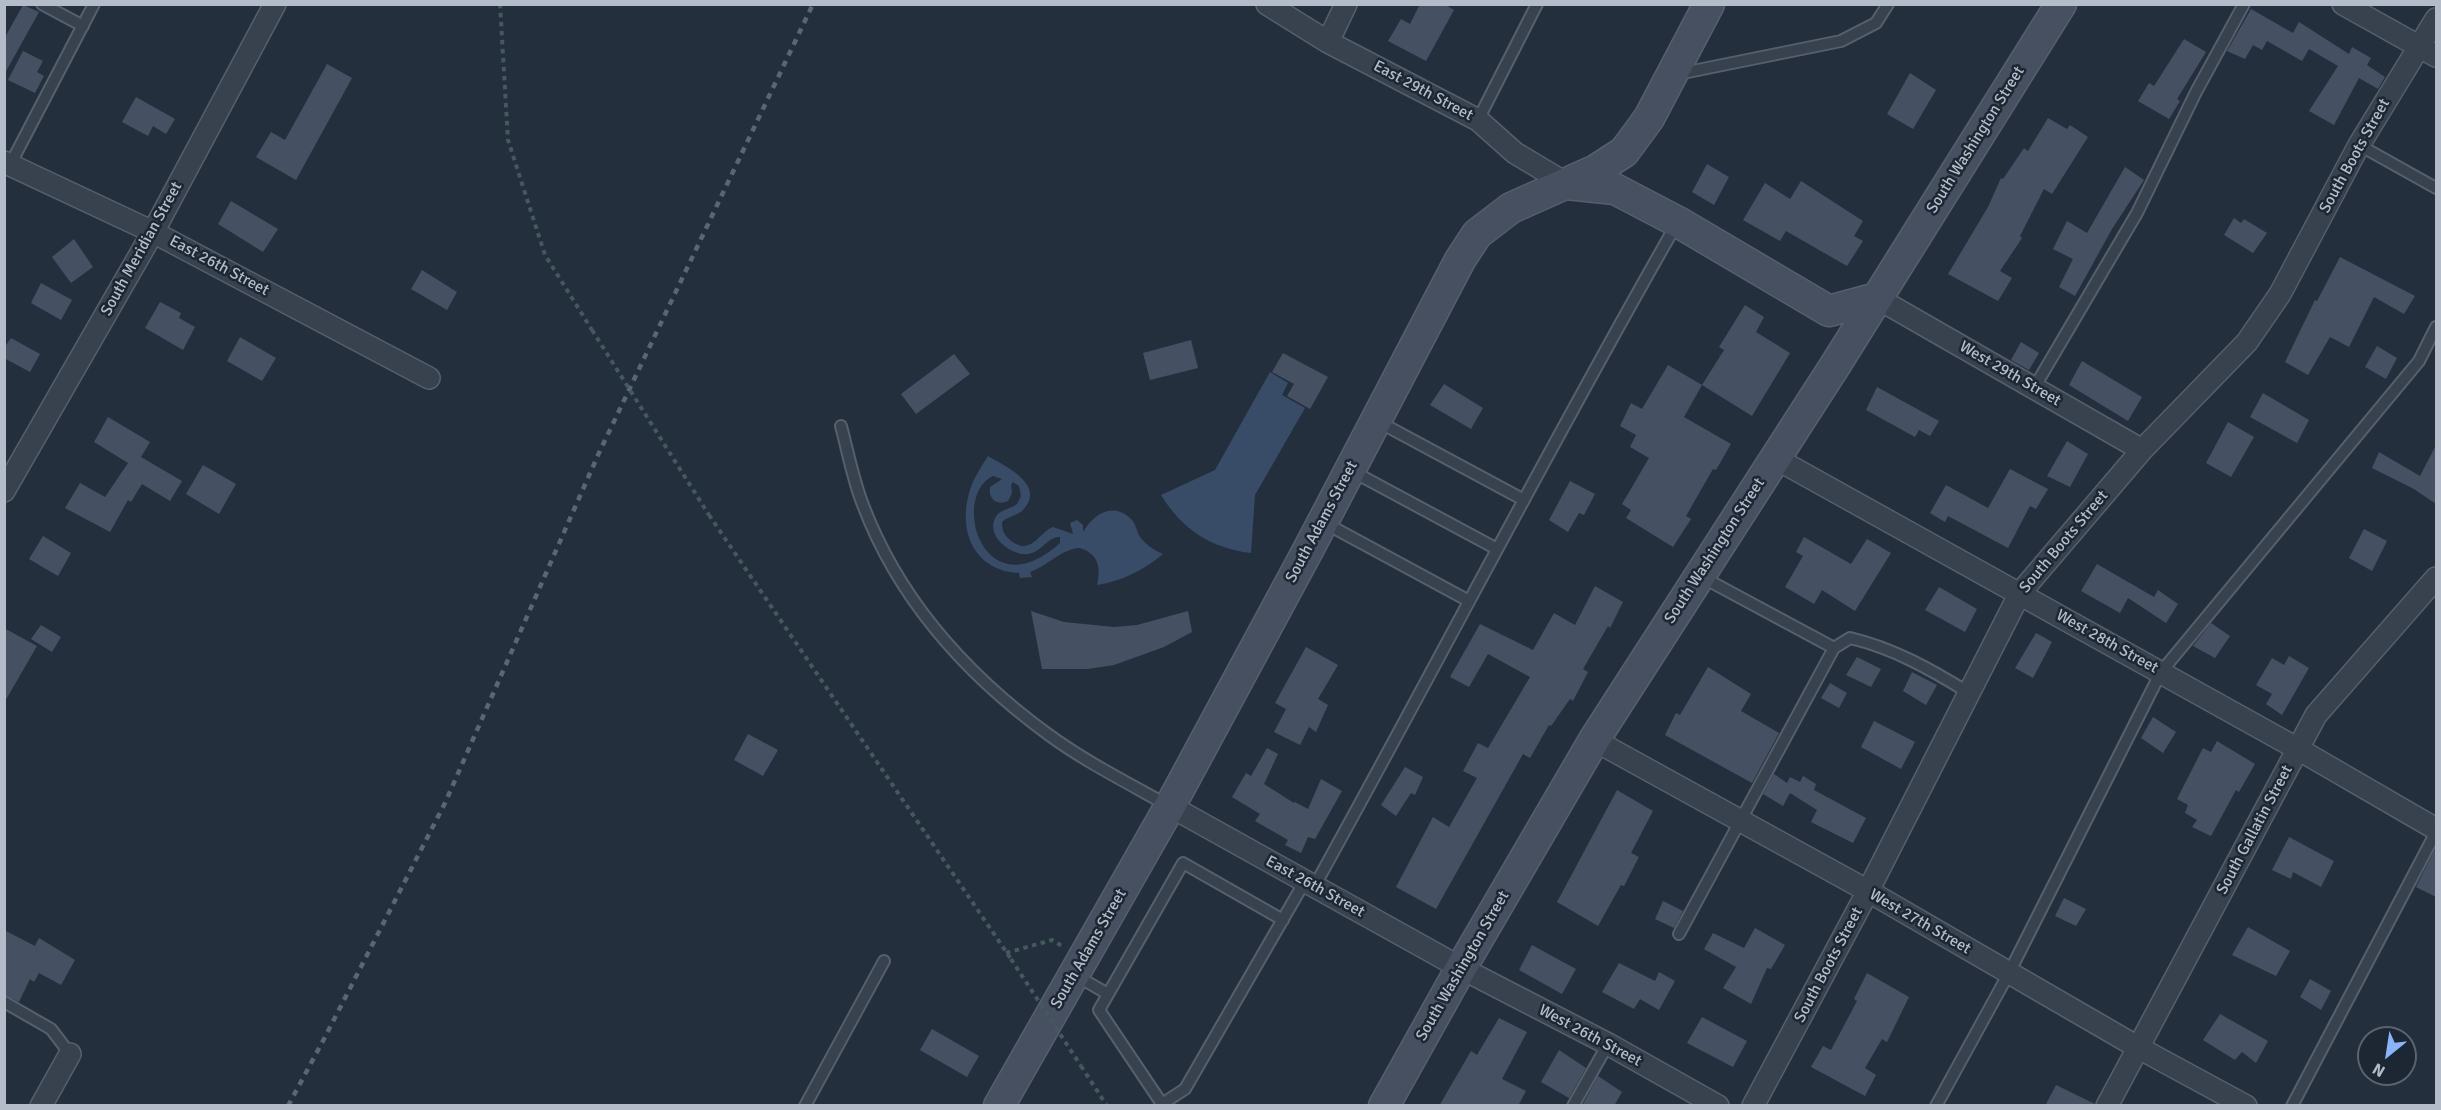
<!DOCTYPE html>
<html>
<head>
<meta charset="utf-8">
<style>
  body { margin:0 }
  #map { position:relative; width:2441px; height:1110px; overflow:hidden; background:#242f3e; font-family:Signika,sans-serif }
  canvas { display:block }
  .frame { position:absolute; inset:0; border:6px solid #b4bcc9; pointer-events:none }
  .north { position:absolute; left:2357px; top:1026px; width:60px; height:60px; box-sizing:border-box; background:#1d2633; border:2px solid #59626f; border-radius:50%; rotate:210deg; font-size:16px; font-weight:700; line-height:24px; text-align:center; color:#b4bcc9 }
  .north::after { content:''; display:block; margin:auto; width:21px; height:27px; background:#8ab4f8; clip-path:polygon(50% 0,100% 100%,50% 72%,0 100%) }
</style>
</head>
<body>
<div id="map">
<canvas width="2441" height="1110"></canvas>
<div class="frame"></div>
<div class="north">N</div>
</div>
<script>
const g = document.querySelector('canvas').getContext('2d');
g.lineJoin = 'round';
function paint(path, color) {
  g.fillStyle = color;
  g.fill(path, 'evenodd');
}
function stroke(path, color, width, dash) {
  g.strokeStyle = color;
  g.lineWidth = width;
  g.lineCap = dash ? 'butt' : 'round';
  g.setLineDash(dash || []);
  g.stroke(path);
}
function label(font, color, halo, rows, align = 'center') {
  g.font = font + ' Signika,sans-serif';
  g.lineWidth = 5;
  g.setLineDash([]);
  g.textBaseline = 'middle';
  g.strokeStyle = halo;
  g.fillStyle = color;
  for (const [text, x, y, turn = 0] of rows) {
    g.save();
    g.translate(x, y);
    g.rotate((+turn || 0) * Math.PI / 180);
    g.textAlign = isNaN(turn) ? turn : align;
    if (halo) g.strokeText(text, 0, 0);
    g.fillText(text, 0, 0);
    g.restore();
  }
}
paint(new Path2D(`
  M1270,372L1288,383L1282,395L1305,408L1255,495L1251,553C1210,548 1182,529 1161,495L1215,470Z
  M988,456C1005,466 1047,485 1023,510C1017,516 1008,516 1002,522C1002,530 1004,535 1010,540C1031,557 1038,533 1053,527L1073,534L1070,523L1077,520L1083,525V532C1094,513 1114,501 1132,520C1136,525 1137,532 1140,537C1146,545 1154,550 1163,554C1144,570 1122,581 1097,585C1101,568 1099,554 1080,548C1061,549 1049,565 1030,572L1032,577L1020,578L1019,573C975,571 958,533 969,493C973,479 981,467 988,456ZM993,476L1002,479L990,487C988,499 997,506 1008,501L1012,493L1011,485L1013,482L1019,486L1021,496L1017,504C1011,509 1002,509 997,515C983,534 1010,556 1028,554C1042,552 1048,536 1060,537V543C983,612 950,496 993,476Z`), '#394c67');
paint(new Path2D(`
  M1420,4H1444L1454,10L1426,61L1388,41L1401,19L1410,24Z
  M23,5L39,12L4,75V39Z
  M2251,9L2293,33L2299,22L2349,54L2352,47L2371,58L2367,65L2385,77L2378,89L2359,78L2334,125L2309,111L2338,66L2309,49L2302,61L2267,41L2262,50L2253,45L2245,59L2227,51Z
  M2184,39L2206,52L2177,99L2180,101L2169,119L2138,101L2149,83L2154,86Z
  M23,51L43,61L37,72L44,76L35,93L8,80Z
  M327,64L352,78L296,180L256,157L271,132L285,140Z
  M1910,73L1936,90L1913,129L1887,114Z
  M136,97L175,119L166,134L153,126L148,136L122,122Z
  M2048,118L2067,129L2070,125L2088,137L2052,194L2044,189L2020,236L2022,238L2000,271L2012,278L1998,301L1948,274L1988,207L2001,178L2003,179L2024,148L2028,151Z
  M1707,164L1729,177L1714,205L1692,192Z
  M2125,167L2144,180L2112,229L2075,296L2059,287L2073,259L2053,249L2067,221L2087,233Z
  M1801,181L1863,221L1854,236L1863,241L1847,266L1786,231L1780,241L1743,220L1765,183L1790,199Z
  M231,201L278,229L263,252L218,224Z
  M2234,218L2241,223L2244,219L2267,233L2253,253L2224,235Z
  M74,239L93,267L71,283L52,257Z
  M2340,257L2415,296L2404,314L2374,297L2349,347L2330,337L2308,375L2285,362L2315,300L2317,301Z
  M422,270L457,292L447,310L411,289Z
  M41,283L72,300L61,320L31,303Z
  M160,302L181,313L179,318L195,327L183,350L145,328Z
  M1745,305L1764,317L1756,332L1790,353L1752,416L1702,385L1724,350L1719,347Z
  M240,337L276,358L262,381L227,361Z
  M11,338L40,354L30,372L4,358V348Z
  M1191,340L1198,368L1150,380L1143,353Z
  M2021,342L2039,353L2029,370L2011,360Z
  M2377,346L2397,358L2386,379L2365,367Z
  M1283,353L1328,377L1310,409L1287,396L1294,384L1272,372Z
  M954,354L970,374L916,414L901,394Z
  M2082,361L2142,397L2128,421L2069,385Z
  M1668,365L1702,385L1684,417L1731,444L1716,470L1713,469L1686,516L1691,519L1673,547L1626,518L1631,510L1622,504L1649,458L1630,447L1636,435L1620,426L1631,403L1642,409Z
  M1444,384L1483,408L1471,429L1430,405Z
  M1877,387L1939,421L1930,436L1919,430L1915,437L1866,410Z
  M2263,393L2309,420L2297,443L2250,417Z
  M108,417L150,442L141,457L182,481L170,501L142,484L131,502L128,500L110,532L65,508L80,483L105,497L128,463L94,442Z
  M2228,422L2254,437L2231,477L2206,463Z
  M2067,441L2088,454L2070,487L2047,476Z
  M2436,445V504L2414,489L2372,468L2379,452L2420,476Z
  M203,465L236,484L219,514L186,494Z
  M2010,469L2048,489L2036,509L2030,506L2008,548L1948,516L1945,522L1930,513L1946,485L1988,508Z
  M1570,481L1595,494L1584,515L1579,513L1568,532L1549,520Z
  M2364,529L2387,541L2372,571L2349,558Z
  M43,536L71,553L58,576L29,559Z
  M1804,537L1851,564L1867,539L1891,553L1855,611L1822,590L1814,604L1785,587L1803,556L1796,552Z
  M2097,564L2154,597L2158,590L2178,604L2166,623L2128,598L2120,613L2081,591Z
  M1595,586L1623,602L1610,628L1608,626L1583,669L1588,672L1573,701L1570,699L1551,726L1549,725L1530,758L1523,754L1436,909L1396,887L1433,817L1449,827L1477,778L1463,771L1478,743L1488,748L1530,677L1488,654L1469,687L1450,677L1480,624L1533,650L1554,613L1575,625Z
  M1939,587L1977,609L1965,632L1925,610Z
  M1031,611L1064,622L1114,627L1137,625L1188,611L1192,632L1164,647L1114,665L1088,669H1042Z
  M2211,623L2230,636L2215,658L2193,646Z
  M41,625L61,637L52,652L31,639Z
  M4,628L37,646L4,703Z
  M2036,633L2052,642L2033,678L2015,668Z
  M1306,647L1338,665L1318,699L1328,705L1316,732L1309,727L1300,745L1274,732L1286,709L1275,703Z
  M2289,656L2309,668L2282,715L2266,704L2272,694L2256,685L2272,658L2284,665Z
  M1857,657L1881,669L1871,687L1846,675Z
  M1708,667L1751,694L1741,711L1779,733L1752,783L1665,735L1676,713L1680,715Z
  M1912,672L1937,685L1926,705L1903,691Z
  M1830,683L1847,693L1839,708L1821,698Z
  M2153,717L2176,732L2163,753L2141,738Z
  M1874,721L1915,742L1901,769L1861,747Z
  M748,734L778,750L763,776L734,760Z
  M2217,741L2255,764L2239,792L2236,790L2211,836L2192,827L2197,820L2185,813L2188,805L2177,799L2203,748L2211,752Z
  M1267,748L1278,754L1264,784L1294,803L1295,802L1308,809L1321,779L1342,791L1315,839L1308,837L1301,853L1285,845L1288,840L1255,821L1260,814L1232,797L1246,773L1251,776Z
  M1405,767L1423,777L1415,795L1411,793L1396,816L1381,805Z
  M1774,774L1787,783L1790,777L1800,782L1803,776L1816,784L1814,790L1866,818L1853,843L1811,822L1817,810L1790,793L1783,806L1763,794Z
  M1617,790L1653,811L1631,853L1639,857L1624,886L1621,885L1598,926L1557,902Z
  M2289,837L2334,861L2321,887L2293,872L2291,879L2272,870Z
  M2436,847V897L2416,887Z
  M2064,898L2086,909L2076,926L2055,916Z
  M1663,901L1683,911L1674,928L1655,919Z
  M2248,927L2290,951L2276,976L2232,955Z
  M1755,928L1785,945L1771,969L1767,968L1751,1004L1723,988L1736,967L1704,949L1713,933L1744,948Z
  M4,930L35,946L39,938L75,960L61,985L39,973L34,982L30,979L19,1002L4,995Z
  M1532,945L1576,969L1562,994L1519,970Z
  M1619,963L1655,981L1659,972L1675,981L1659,1010L1640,999L1634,1009L1602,992Z
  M1867,973L1909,997L1887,1042L1882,1039L1865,1068L1876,1075L1865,1096L1811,1067L1823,1046L1831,1050L1857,1001L1854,999Z
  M2310,979L2331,991L2321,1010L2300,997Z
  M2220,1014L2268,1041L2256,1063L2242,1052L2235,1060L2203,1040Z
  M1702,1017L1747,1041L1733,1067L1687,1043Z
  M1499,1018L1527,1032L1502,1079L1526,1091L1518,1106H1439L1471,1051L1477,1055Z
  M932,1029L979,1056L967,1077L920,1050Z
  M1559,1050L1586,1068L1569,1098L1541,1082Z
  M1598,1076L1622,1092L1614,1106H1582Z
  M2056,1085L2095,1104L2094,1106H2045Z`), '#455162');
const lane = new Path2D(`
  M42,4L83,26
  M1678,74L1841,41L1876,23L1888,4
  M1478,120L1537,4
  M2359,145L2436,188
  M10,165L94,4
  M2034,388L2137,213L2196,92L2244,4
  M1379,422L1524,500
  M841,426C848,452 853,480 863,505C899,600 968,676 1049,735C1086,762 1128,783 1167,805
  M1350,470L1497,549
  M1323,522L1469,601
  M1702,577L1834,648
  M1314,887C1436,667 1551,443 1676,225
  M1283,920L1183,863L1099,1010L1162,1104L1185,1089L1305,881
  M1679,934L1834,648L1850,638C1893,648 1932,670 1969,693
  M1075,975L1108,994
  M4,1002L51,1029L70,1054
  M805,1106L884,961
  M1573,1106L1608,1044
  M1936,1106L2009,973L2161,672L2419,361L2436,327
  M2292,1106L2436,832`);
const street = new Path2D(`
  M1267,4L1328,42L1478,120L1515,153L1567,184
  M2343,4L2436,56
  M1328,42L1346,4
  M4,162L153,232L429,378
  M1877,298L2142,450
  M1775,458L2298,749L2436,829
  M4,491L153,232L275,4
  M1594,740L1868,891L2139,1048L2246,1106
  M1170,806L1461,968L1608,1044L1718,1106
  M41,1106L70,1054
  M1753,1106L1868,891L2020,593L2142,450L2247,342L2280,294L2359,145L2436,19
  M2107,1106L2316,715L2436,578`);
const secondary = new Path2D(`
  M1567,184L1615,189L1678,222L1829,311L1877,298
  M999,1106L1170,806L1307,552L1460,260L1477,234L1511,208L1596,170L1624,152L1649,118L1709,4
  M1384,1106L1461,968L1594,740L1836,364L2061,4`);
stroke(lane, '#565f6c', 14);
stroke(street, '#565f6c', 24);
stroke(secondary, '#565f6c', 33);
stroke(new Path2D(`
  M500,4L508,140L545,255L592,330
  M709,515L1011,959
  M1006,953L1052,940L1062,946
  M1081,1066L1107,1106`), '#44595c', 4, [4.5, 4.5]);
stroke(lane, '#38414e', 10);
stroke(street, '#38414e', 21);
stroke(secondary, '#465061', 30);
stroke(new Path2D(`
  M288,1106L324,1039L445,803L598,455L813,4`), '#5a6575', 4.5, [6, 6]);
stroke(new Path2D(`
  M592,330L709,515
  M1011,959L1081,1066`), '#44595c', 4, [4.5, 4.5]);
label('16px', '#b4bcc9', '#1d2633', [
  ["East 29th Street",1423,91,28],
  ["South Washington Street",1976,140,-58],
  ["South Boots Street",2355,156,-61],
  ["South Meridian Street",142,249,-61],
  ["East 26th Street",219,266,28],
  ["West 29th Street",2010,374,30],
  ["South Adams Street",1322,522,-62],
  ["South Boots Street",2064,542,-50],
  ["South Washington Street",1715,551,-57],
  ["West 28th Street",2107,642,29],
  ["South Gallatin Street",2255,830,-62],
  ["East 26th Street",1315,887,29],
  ["West 27th Street",1920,922,30],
  ["South Adams Street",1089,949,-60],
  ["South Boots Street",1829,965,-62],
  ["South Washington Street",1463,966,-60],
  ["West 26th Street",1590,1036,28]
]);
</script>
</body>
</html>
